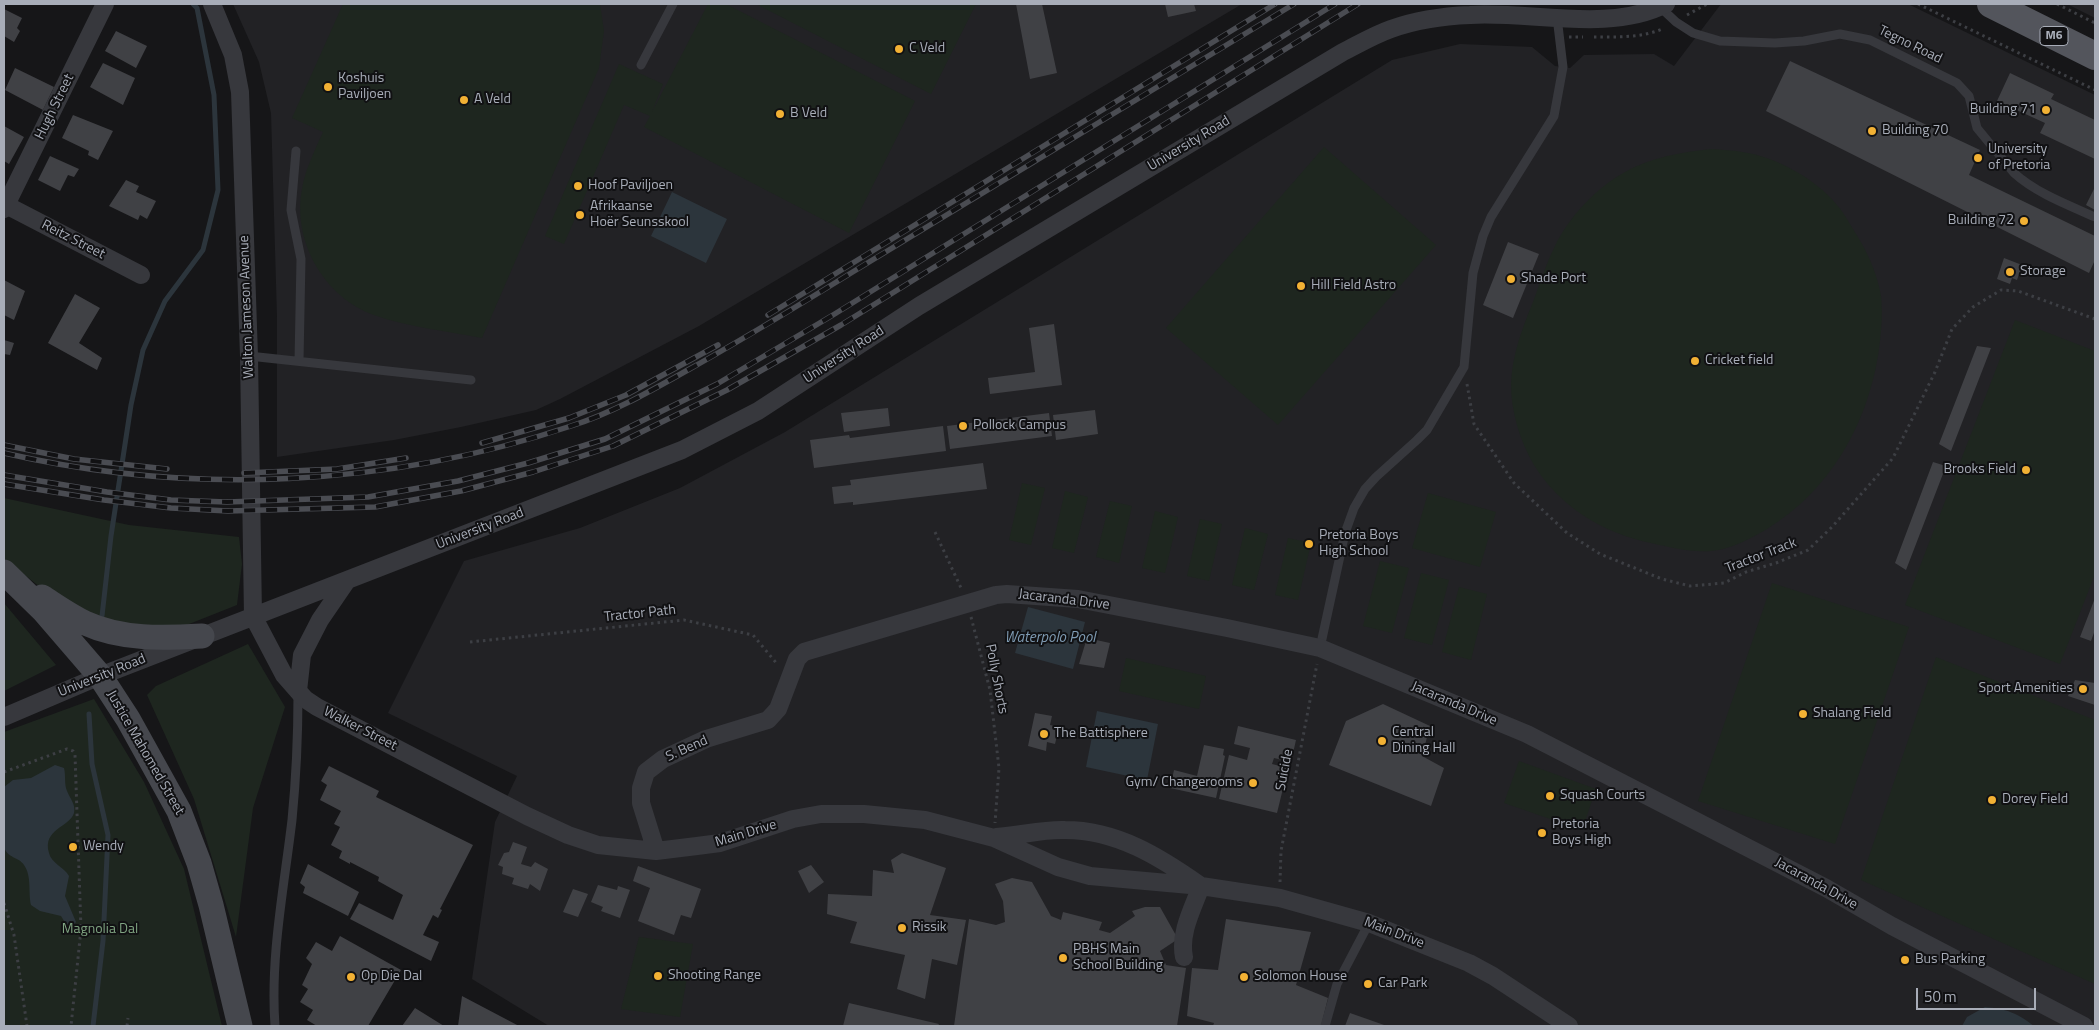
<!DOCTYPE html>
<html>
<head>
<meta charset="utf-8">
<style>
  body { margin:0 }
  #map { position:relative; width:2099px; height:1030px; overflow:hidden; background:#161618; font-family:"Titillium Web",sans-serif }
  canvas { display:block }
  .frame { position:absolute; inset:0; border:5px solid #a8adb8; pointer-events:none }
  .scale { position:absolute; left:1916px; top:988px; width:120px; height:22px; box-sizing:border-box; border:2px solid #a8adb8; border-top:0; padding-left:6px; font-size:15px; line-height:18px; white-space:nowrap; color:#a8adb8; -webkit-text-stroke:4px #111113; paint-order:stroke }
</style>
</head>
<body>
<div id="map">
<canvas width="2099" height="1030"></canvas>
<div class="frame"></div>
<div class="scale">50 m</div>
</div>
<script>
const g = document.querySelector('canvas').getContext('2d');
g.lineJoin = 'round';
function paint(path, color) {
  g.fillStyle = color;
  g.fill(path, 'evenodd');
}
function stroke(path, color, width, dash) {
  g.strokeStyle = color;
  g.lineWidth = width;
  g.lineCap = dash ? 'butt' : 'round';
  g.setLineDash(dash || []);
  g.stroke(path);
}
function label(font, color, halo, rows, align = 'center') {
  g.font = font + ' "Titillium Web",sans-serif';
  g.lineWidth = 4;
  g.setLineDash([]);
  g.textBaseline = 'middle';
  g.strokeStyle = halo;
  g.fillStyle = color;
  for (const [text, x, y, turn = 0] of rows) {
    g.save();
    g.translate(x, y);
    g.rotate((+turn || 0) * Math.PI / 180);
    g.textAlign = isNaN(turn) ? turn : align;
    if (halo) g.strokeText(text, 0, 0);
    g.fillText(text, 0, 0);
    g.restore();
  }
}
paint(new Path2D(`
  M233,4H1242L699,326L560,399L536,410L461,427L394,440L277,457V317L271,113L259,62Z
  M1721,4H1908L2095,95V1026H549L472,979L495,822L517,776L388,713L464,561L580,528L680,488L785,432L1392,60L1460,44L1532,47L1555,66L1570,68L1584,55L1654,54L1674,66Z
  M2067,4H2095V18Z`), '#222225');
paint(new Path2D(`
  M343,4H600L604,31L599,68L482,338C447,331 408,327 374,315C324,297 292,241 302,189C305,170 315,150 323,132L292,118Z
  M708,4H726L915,101L849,233L644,127L650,116L624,105L564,244L545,236L619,64L663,84L652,112Z
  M756,4H976L931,94Z
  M1324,147L1436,245L1278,425L1166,328Z
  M1712,149C1722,150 1732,150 1742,152C1774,156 1816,179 1836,204C1843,211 1848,221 1853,229C1866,249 1877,272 1881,296C1883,316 1881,336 1878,356C1866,427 1829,491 1767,529C1753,537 1739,545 1723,549C1699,555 1674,548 1651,543C1603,533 1560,507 1534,465C1520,441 1511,412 1511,384C1512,355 1522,329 1533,302C1540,284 1546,264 1555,246C1569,217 1596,188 1625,172C1652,157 1682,152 1712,149Z
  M2015,320L2095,351V574L2060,664L1905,605Z
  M1022,483L1045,488L1031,545L1009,540Z
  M1065,491L1088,497L1074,553L1052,548Z
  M1428,493L1496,512L1480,567L1412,548Z
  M4,498L129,525L239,537L242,564L237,605L174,630L130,631L71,611L4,559Z
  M1110,501L1132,506L1119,563L1096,557Z
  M1155,511L1178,517L1165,573L1142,568Z
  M1200,519L1222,524L1209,581L1187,576Z
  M1245,528L1268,534L1254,590L1232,585Z
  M1288,538L1311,543L1298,600L1275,595Z
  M1380,561L1409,568L1392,633L1363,626Z
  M1421,573L1449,580L1432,645L1404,638Z
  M1772,583L1909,627L1835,844L1698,801Z
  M1459,587L1487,594L1471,660L1442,652Z
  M4,603L56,665L4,691Z
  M248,644L285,707L253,808L236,937L194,799L147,695L156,686Z
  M1936,657L2095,720V984L1861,880Z
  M1126,658L1206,676L1199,709L1119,691Z
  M94,699L144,782L184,869L222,1026H4V732Z
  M1519,761L1596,789L1582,830L1504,803Z
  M639,937L693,944L680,1017L621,1009Z`), '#1e261f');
paint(new Path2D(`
  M672,192L727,219L706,263L651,236Z
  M1028,607L1085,622L1073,669L1015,653Z
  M1097,711L1158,724L1147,780L1086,767Z
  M55,765L64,768C66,776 64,784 67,791C70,799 76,804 74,813C70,827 42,829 49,853C51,863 64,867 69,876L65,896L76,922L72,927L66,924L61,916L40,911L31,905C28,893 32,876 24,865C19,857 7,858 4,847V787L13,780L31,778Z
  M1985,1007C2007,1009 2017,1013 2034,1026H1962L1967,1017Z`), '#2c353c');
stroke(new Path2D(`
  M102,616L111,536L131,405L143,350L165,301L203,250L218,190L214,95L197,8L193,4
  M89,714L92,764L108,835L103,941L93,1026`), '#2c353c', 5);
paint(new Path2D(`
  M1016,4H1042L1057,73L1030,79Z
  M1165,4H1194L1196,11L1168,17Z
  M4,9L22,18L17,28L20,31L14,42L4,36Z
  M116,31L147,46L136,68L105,51Z
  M1790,61L1980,150L1969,175L2095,236V260L2089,273L1766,111Z
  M103,63L135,78L123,105L90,87Z
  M15,68L54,87L43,110L5,90Z
  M2010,73L2054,94L2051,99L2095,120V159L2040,133L2045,123L1997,101Z
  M73,115L113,131L98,160L88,155L89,151L62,138Z
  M4,126L24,137L9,164L4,161Z
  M50,156L79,169L74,177L68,175L60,191L38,180Z
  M126,180L139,186L136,192L156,201L147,219L140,215L138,220L109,206Z
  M2095,187V210L2086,205Z
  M1508,242L1539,254L1513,318L1483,305Z
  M2004,258L2022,265L2017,280L2012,278L2010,284L1997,279Z
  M4,280L25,291L14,320L4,315Z
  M75,294L100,308L79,343L102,358L97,370L48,343Z
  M1054,324L1062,385L990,394L988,378L1035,372L1029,328Z
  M4,340L14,343L10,355L4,354Z
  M1977,346L1991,348L1951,451L1939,444Z
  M888,408L890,426L844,432L841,413Z
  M1095,410L1098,434L1056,440L1053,415Z
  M1049,413L1052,436L950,449L947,426Z
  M943,426L946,451L814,468L810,440L849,435L850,438Z
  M1933,462L1946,466L1906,570L1895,563Z
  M983,463L987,489L853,505V502L834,504L832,487L851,485L850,480Z
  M2095,598V630L2091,641L2080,637Z
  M1087,638L1110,643L1104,668L1079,664Z
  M2075,680L2095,683V705L2068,696Z
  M1383,704L1430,726L1422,756L1444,768L1431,806L1329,765L1346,721Z
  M1035,713L1052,716L1050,725L1059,727L1055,744L1047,742L1046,751L1028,746Z
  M1238,726L1296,740L1291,762L1274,758L1272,764L1288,768L1277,813L1219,799L1229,755L1247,760L1250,748L1234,744Z
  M1204,745L1224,749L1223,755L1225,756L1216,798L1170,788L1174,770L1197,776Z
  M329,766L379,791L376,797L473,845L440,909L442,910L438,918L433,915L423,935L439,942L431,961L350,919L359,903L393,920L403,895L378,881L379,877L350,862V864L339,858L342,851L331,845L340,827L334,824L341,811L320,800L327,785L321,781Z
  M513,842L527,847L521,864L531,867L535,862L548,869L540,891L530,884L528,889L512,884L514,878L502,874L503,867L498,865L504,853L509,852Z
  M902,853L946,868L930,915L966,920L957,965L932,959L925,999L897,989L905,955L850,943L857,922L827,914L828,894L872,896L873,870L894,873L891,860Z
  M308,864L359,892L348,916L303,893L305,887L300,883Z
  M811,865L824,882L809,893L798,871Z
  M638,866L701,889L691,918L681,915L674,935L638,921L650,888L633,881Z
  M1012,878L1032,882L1051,916L1061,920L1063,912L1102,922L1099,930L1110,933L1135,916L1132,911L1145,907H1160L1178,939L1160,951L1166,965L1186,968L1177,1026H954L969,919L996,925L1005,922L1003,901L995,884Z
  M598,885L617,890L618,886L630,890L620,918L601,911L603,907L591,902Z
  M573,889L588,894L578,917L563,912Z
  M1226,919L1311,932L1296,985L1328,998L1321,1026H1213L1214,1023L1187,1016L1192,968L1218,970Z
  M340,936L401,970L368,1026H317L307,1020L313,1010L300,1002L308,989L302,985L312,964L306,958L316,942L332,951Z
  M462,996L519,1026H458Z
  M849,1003L939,1024L938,1026H843Z
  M415,1008L444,1026H402Z
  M1350,1013L1387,1026H1345Z`), '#404145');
stroke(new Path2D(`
  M1918,4L2095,90
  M2057,4L2095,23
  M1687,15L1707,4
  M1569,37H1583
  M1594,37C1617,37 1644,38 1664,28
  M1467,384L1474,424L1514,483L1567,533L1600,554L1662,579L1690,586L1724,583L1746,572L1776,563L1808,550L1832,527L1893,458L1935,372L1952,329L1973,307L2001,290L2018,291L2095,319
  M935,532L962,590
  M971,617L990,690L999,768L995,823
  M470,642L684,620L753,635L778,665
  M4,772L67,749L73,751L75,755L81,929L71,1026
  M1280,882L1281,851L1317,664
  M4,903L14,935L27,1026
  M127,1026L128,1018`), '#3d3f44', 3, [2.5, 4]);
stroke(new Path2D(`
  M1660,7L1676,22L1693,33L1720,41L1775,43L1804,41L1840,34L1870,40L1957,83L1969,96L1977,128L2014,173C2036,193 2068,205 2095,217
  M641,65L673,4
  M296,151L291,210L301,259L299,361
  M249,356L471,380
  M1320,648L1345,533L1354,508L1365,489L1376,477L1417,440L1427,430L1464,367L1473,273L1483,236L1491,217L1554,116L1563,67L1557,17
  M275,1026C270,957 284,888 292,820C296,779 298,736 298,694
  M1325,1026L1337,984L1369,923`), '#37383d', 9);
stroke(new Path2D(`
  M212,4L233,55L240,92L249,356L253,616L284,675L305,699L317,707L527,816L568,835L598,845L656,851L697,846L720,843L793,819L821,814H864L925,820L994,838L1058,867L1090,876L1201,886L1280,898L1369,923L1469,963L1493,976L1569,1026
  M4,204L141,275
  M4,209L105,4
  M298,691L302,655L320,620L346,582
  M4,717L100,676L682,450L758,411L919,306L1343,52C1359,44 1374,35 1391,29C1416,20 1444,16 1470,15C1532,11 1609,33 1666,4
  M996,837C1019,836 1042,829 1065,830C1117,830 1160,857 1201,886
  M656,851L641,803V788L646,772L663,759L706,739L768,720L778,709L797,659L804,652L996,595L1007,594L1078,599L1227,628L1320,648L1527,734L1826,888L1892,926L2084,1026
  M1184,957C1179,933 1193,908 1201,886`), '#37383d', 18);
stroke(new Path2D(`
  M4,572L44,611L100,676L128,719L179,811L199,863L211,905L240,1026
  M42,597C56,606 70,616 85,623C122,640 163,638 202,636`), '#45474d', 25);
stroke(new Path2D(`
  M1991,4L2095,56`), '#53555c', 28);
const rail = new Path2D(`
  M768,315L1275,4
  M482,443L569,418L626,395L718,345
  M4,445L74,459L167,469
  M4,453C190,496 389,487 571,426C612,413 649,392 686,371C742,340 796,307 851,273C998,183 1146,94 1294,4
  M244,473L337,469L406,458
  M4,475L107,492L171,500L227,502L368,497L458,481L528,463L605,439L717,384L833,315L1335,4
  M4,484L104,500L171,508L228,511L375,507L461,491L533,472L613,446L727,390L841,325L1358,4`);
stroke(rail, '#4a4c52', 5.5);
stroke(rail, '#111113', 4, [11]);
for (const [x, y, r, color] of [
  [899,49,5,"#f2b134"],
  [328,87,5,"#f2b134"],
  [464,100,5,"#f2b134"],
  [2046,110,5,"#f2b134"],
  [780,114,5,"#f2b134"],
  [1872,131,5,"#f2b134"],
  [1978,158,5,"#f2b134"],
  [578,186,5,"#f2b134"],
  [580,215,5,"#f2b134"],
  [2024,221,5,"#f2b134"],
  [2010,272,5,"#f2b134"],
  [1511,279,5,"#f2b134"],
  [1301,286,5,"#f2b134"],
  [1695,361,5,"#f2b134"],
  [963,426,5,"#f2b134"],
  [2026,470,5,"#f2b134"],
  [1309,544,5,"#f2b134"],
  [2083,689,5,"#f2b134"],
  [1803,714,5,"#f2b134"],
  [1044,734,5,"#f2b134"],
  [1382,741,5,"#f2b134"],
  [1253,783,5,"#f2b134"],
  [1550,796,5,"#f2b134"],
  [1992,800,5,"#f2b134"],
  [1542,833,5,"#f2b134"],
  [73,847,5,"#f2b134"],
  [902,928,5,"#f2b134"],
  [1063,958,5,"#f2b134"],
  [1905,960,5,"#f2b134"],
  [658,976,5,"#f2b134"],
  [351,977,5,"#f2b134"],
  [1244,977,5,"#f2b134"],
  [1368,984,5,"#f2b134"]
]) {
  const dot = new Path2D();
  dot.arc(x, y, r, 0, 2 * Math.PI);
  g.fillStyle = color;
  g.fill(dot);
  stroke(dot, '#111113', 2);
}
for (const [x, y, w] of [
  [2054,36,28]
]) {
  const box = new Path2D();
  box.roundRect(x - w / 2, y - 9.5, w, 19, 4);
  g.fillStyle = '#111113';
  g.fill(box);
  stroke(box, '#a8adb8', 1);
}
label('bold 12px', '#a8adb8', null, [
  ["M6",2054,36]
]);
label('14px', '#a8adb8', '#111113', [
  ["Tegno Road",1910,45,26],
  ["Hugh Street",55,107,-64],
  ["University Road",1189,144,-31],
  ["Reitz Street",73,240,27],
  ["Walton Jameson Avenue",247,307,-92],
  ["University Road",844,355,-33],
  ["University Road",480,529,-21],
  ["Tractor Track",1761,556,-21],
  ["Jacaranda Drive",1064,600,7],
  ["Tractor Path",640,614,-6],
  ["University Road",102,676,-22],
  ["Polly Shorts",996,679,79],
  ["Jacaranda Drive",1454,704,23],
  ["Walker Street",360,729,27],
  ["S. Bend",687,749,-24],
  ["Justice Mahomed Street",145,753,60],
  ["Suicide",1285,770,-79],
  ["Main Drive",746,834,-17],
  ["Jacaranda Drive",1816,884,29],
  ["Main Drive",1394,933,21]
]);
label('14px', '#a8adb8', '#111113', [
  ["C Veld",909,49],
  ["Koshuis",338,79],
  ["Paviljoen",338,95],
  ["A Veld",474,100],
  ["Building 71",2036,110,"right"],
  ["B Veld",790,114],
  ["Building 70",1882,131],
  ["University",1988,150],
  ["of Pretoria",1988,166],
  ["Hoof Paviljoen",588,186],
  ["Afrikaanse",590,207],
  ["Hoër Seunsskool",590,223],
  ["Building 72",2014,221,"right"],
  ["Storage",2020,272],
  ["Shade Port",1521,279],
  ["Hill Field Astro",1311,286],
  ["Cricket field",1705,361],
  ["Pollock Campus",973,426],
  ["Brooks Field",2016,470,"right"],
  ["Pretoria Boys",1319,536],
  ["High School",1319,552],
  ["Sport Amenities",2073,689,"right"],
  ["Shalang Field",1813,714],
  ["Central",1392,733],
  ["Dining Hall",1392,749],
  ["The Battisphere",1054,734],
  ["Gym/ Changerooms",1243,783,"right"],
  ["Squash Courts",1560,796],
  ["Dorey Field",2002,800],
  ["Pretoria",1552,825],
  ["Boys High",1552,841],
  ["Wendy",83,847],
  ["Rissik",912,928],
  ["PBHS Main",1073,950],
  ["School Building",1073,966],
  ["Bus Parking",1915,960],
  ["Shooting Range",668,976],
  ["Op Die Dal",361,977],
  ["Solomon House",1254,977],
  ["Car Park",1378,984]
], 'left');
label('14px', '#7fa381', '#111113', [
  ["Magnolia Dal",100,930]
]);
label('italic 15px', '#7f9bb3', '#111113', [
  ["Waterpolo Pool",1050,638]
]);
</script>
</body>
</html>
